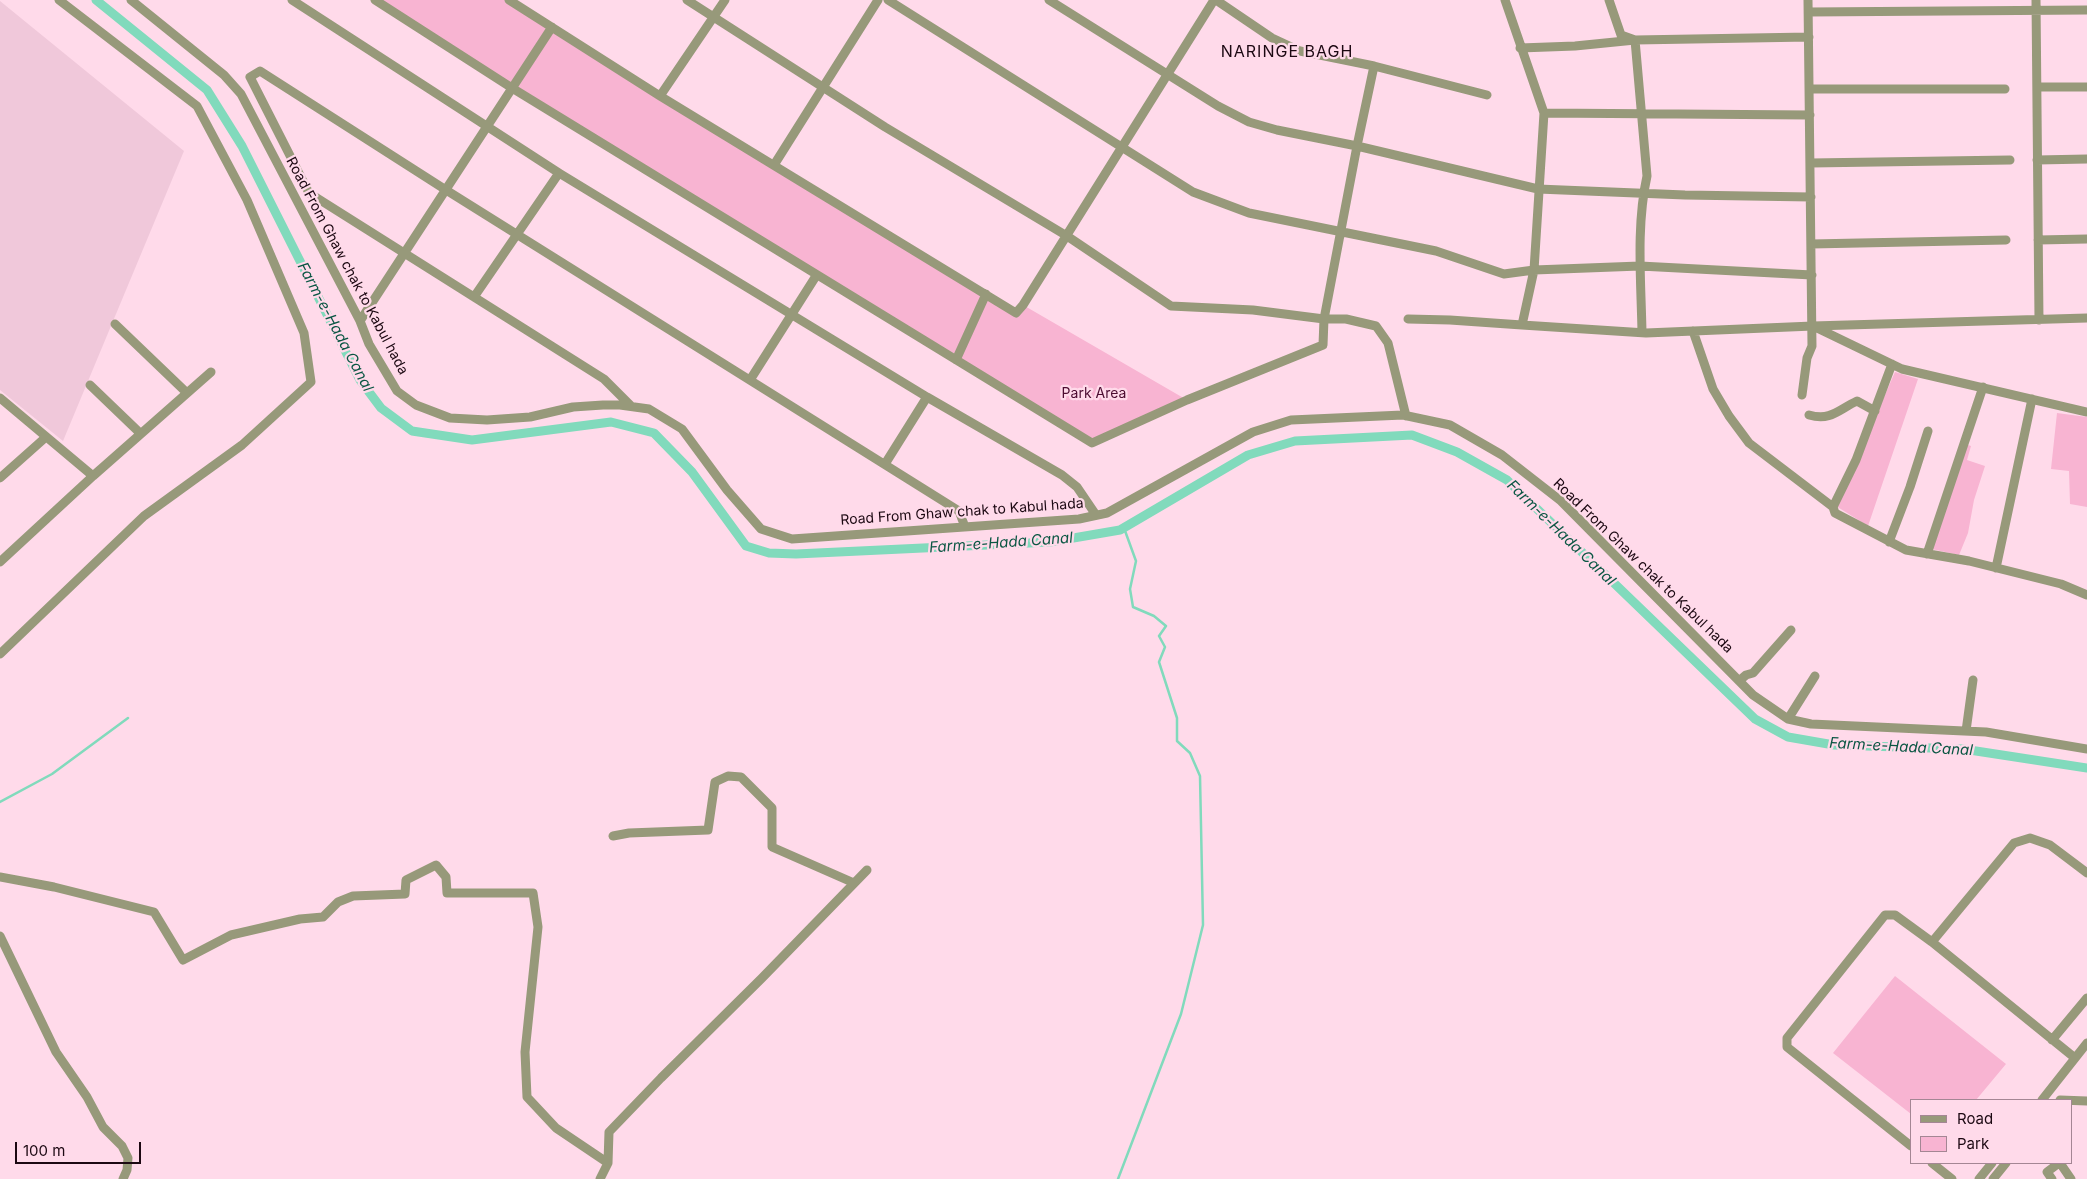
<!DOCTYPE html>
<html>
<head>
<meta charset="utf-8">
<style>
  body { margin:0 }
  #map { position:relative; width:2087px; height:1179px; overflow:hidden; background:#ffdaea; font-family:Inter,sans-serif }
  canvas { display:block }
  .legend { position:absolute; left:1910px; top:1099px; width:162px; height:65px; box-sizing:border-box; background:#ffdaea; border:1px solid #a48694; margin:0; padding:6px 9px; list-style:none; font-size:15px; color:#1c0812 }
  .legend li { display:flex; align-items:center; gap:10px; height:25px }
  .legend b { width:25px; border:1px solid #a48694 }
  .scale { position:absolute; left:15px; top:1142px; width:126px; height:22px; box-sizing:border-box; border:2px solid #1c0812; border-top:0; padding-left:6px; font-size:15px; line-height:18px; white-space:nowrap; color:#1c0812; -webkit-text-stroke:4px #ffdaea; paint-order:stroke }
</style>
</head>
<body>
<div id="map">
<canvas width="2087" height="1179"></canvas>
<ul class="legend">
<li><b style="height:6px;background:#97997a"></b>Road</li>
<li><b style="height:14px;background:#f8b4d2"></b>Park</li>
</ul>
<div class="scale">100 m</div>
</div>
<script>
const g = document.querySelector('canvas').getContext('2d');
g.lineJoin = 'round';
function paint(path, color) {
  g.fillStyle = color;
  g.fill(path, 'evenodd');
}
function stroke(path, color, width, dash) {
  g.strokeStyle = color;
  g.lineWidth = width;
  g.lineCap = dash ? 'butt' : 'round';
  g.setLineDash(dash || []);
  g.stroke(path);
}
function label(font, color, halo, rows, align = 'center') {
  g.font = font + ' Inter,sans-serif';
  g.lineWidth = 4.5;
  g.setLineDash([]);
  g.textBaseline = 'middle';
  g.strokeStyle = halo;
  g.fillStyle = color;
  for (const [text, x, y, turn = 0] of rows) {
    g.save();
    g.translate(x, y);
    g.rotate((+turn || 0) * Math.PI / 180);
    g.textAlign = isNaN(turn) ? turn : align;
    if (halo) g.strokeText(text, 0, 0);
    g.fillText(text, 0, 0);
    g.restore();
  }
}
paint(new Path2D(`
  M0,1L184,151L63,441L0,390Z`), '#f0c8da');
paint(new Path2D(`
  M375,0H509L1016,312L1023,305L1187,400L1092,443Z
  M1895,372L1918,379L1868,526L1836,506Z
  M2057,413L2087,417V507L2070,504L2069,471L2051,469Z
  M1962,443L1971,446L1967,460L1985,466L1974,500L1968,533L1959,555L1927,548Z
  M1895,976L2006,1064L1976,1100H1911V1114L1833,1053Z`), '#f8b4d2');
stroke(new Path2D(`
  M0,802L52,774L128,718
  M1118,1179L1181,1014L1203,925L1200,776L1190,753L1177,741V718L1159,662L1165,647L1159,636L1166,626L1154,616L1133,607L1130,589L1136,561L1124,528`), '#81dabc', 2.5);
stroke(new Path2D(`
  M96,0L207,90L242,146L360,380L381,408L412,431L472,440L611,422L654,433L692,472L746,546L769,553L796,554L1050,542L1120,530L1248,455L1295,441L1412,435L1457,452L1507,480L1755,719L1788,737L1834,745L1963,749L2087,768`), '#81dabc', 9);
stroke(new Path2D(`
  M131,0L224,75L241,94L360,321L369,344L397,391L416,405L450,418L487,420L530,417L573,407L603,405H620L649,409L682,429L727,490L761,529L792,539L1079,519L1107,513L1253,432L1291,420L1403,415L1450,425L1502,455L1561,501L1753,695L1788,719L1811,724L1986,732L2087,749
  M292,0L559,173L927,397L1062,475L1077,487L1096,515
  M375,0L512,88L1092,443L1187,400L1323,345L1324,319L1357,146L1374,66
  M509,0L660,96L1016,313L1023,305L1214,0
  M687,0L885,127L1067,236L1171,306L1253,310L1324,319H1346L1376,326L1388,343L1406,416
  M888,0L1193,192L1249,213L1436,251L1504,274L1534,270L1640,266L1812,275
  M1049,0L1218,106L1249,122L1277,130L1357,146L1538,189L1685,195L1811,197
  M1216,0L1272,38L1300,51L1374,66L1487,95
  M1609,0L1621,35L1635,40L1647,176C1636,226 1641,280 1642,332
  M2036,0L2039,320
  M1809,12L2087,10
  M1520,48L1575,46L1635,40L1809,37
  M2037,87H2087
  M1810,89H2005
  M660,96L725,0
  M1544,113L1810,115
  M2037,160L2087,159
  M1811,163L2010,160
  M774,165L878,0
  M2038,240L2087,239
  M1811,244L2006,240
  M474,297L559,173
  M1408,319L1450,320L1522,325L1534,270L1544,113L1505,0
  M360,321L552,27
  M115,324L187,393
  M1522,325L1646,333L1813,326L2087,318
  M1815,327L1902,369L2087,412
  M1693,331L1713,389L1729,416L1749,443L1833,507L1835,513L1906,550L1969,561L2061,584L2087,595
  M956,360L986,294
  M750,380L816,276
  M90,385L141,434
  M1802,395L1807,358L1812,346L1808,0
  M0,398L93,476
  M631,406L604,379L309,193L250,77L260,71L446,190L959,511L965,527
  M1809,415C1831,421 1838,410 1857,401L1875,411
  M885,464L927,397
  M0,478L46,437
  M1833,507L1856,460L1892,364
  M1889,542L1910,487L1928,431
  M1927,554L1983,387
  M0,562L93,476L211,372
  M1996,568L2032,399
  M0,654L144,516L242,445L311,382L304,333L247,200L197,106L59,0
  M1739,681L1746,675L1753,673L1791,630
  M1788,719L1815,676
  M1966,731L1973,680
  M613,836L629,833L708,830L715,782L728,776L741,777L772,808V847L854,883
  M0,877L54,887L154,912L183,960L231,935L300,919L323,917L338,902L353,896L405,894L406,880L436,865L446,877L447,893H533L538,927L525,1052L527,1097L556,1128L608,1163
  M0,936L56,1052L87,1097L103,1127L122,1146L128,1158L127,1170L123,1179
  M1932,942L2014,843L2030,838L2050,845L2087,873
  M2052,1040L2087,998
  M2042,1100L2087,1043
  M2060,1100L2087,1101
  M1911,1146L1787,1047V1038L1885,915H1895L1932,942L2075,1058
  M1932,1163L1952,1179
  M2060,1163L2071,1179
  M600,1179L608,1163L609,1132L661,1078L762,978L867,870
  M1979,1179L1992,1163
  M1993,1179L2006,1163
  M2052,1179L2047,1172L2059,1163`), '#97997a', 9);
label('14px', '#1c0812', '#ffdaea', [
  ["Road From Ghaw chak to Kabul hada",347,266,62],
  ["Road From Ghaw chak to Kabul hada",962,512,-4],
  ["Road From Ghaw chak to Kabul hada",1643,566,44]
]);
label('14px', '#4c0c31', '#ffdaea', [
  ["Park Area",1094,394]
]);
label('italic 15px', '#0a5643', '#ffdaea', [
  ["Farm-e-Hada Canal",335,327,62],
  ["Farm-e-Hada Canal",1561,533,44],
  ["Farm-e-Hada Canal",1001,543,-4],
  ["Farm-e-Hada Canal",1901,747,3]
]);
g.letterSpacing = '1px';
label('16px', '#1c0812', '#ffdaea', [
  ["NARINGE BAGH",1287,52]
]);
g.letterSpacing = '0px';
</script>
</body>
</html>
